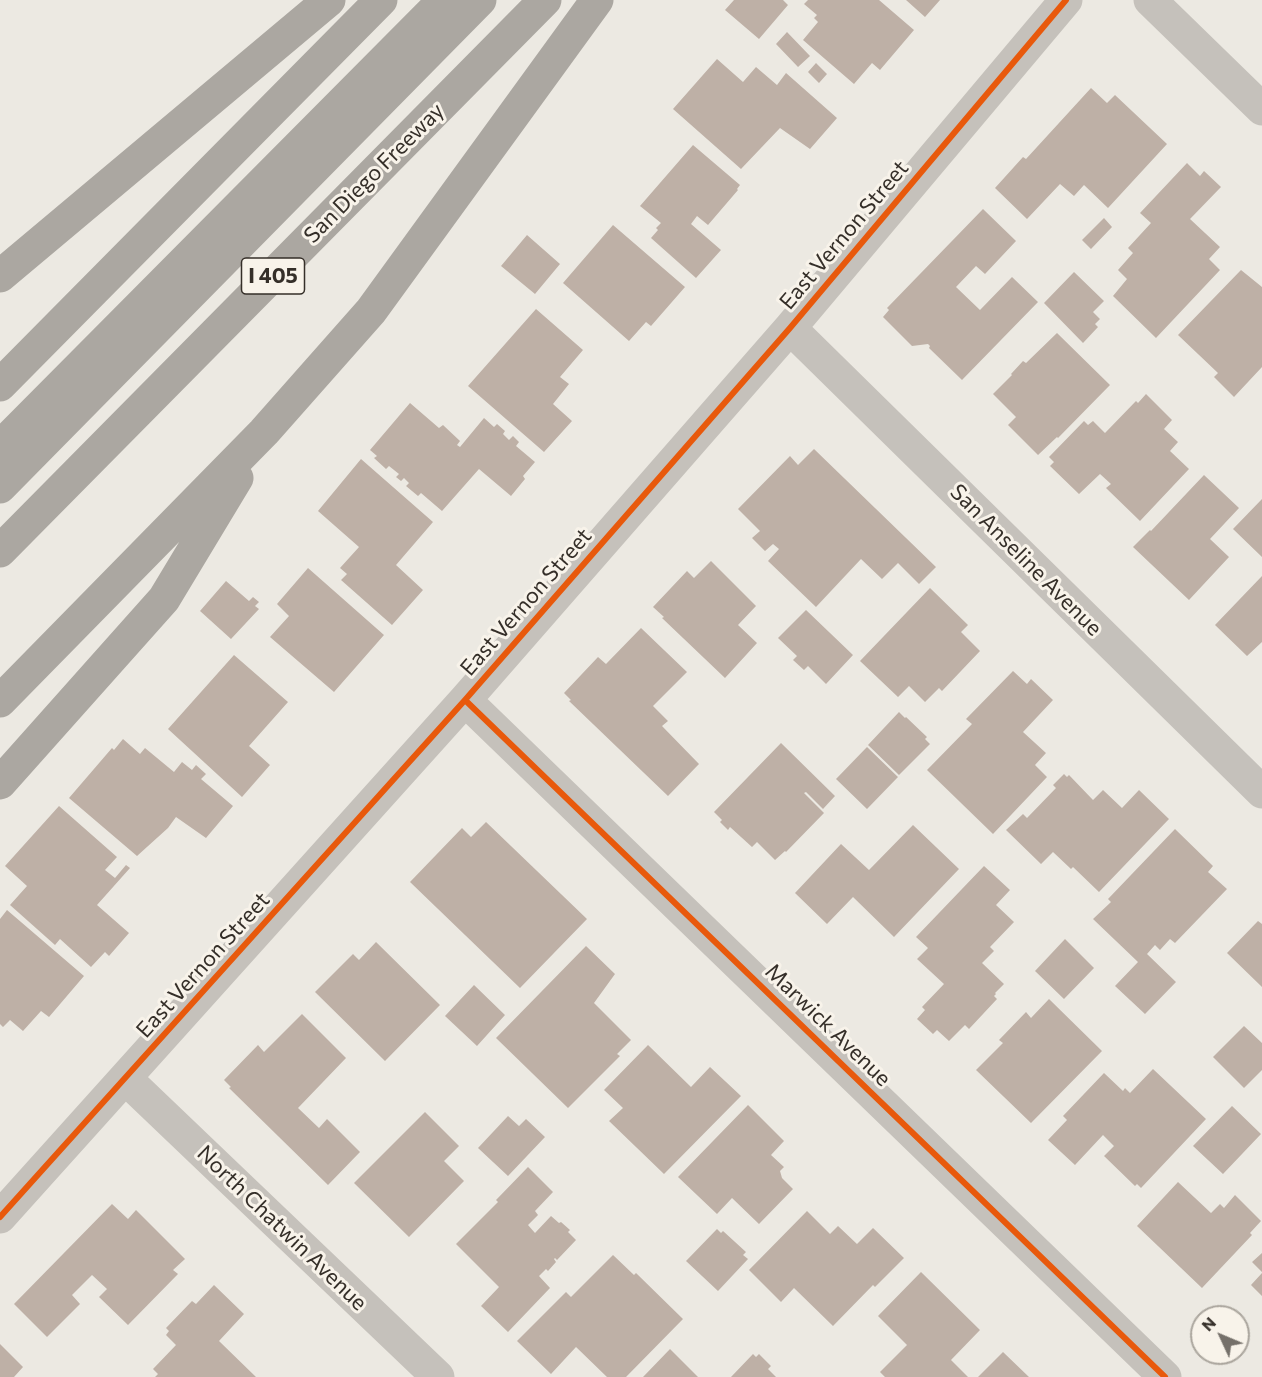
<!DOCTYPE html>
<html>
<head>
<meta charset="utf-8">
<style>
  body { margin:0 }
  #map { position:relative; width:1262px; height:1377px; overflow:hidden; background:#ece9e2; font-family:Commissioner,sans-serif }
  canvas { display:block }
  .north { position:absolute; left:1190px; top:1305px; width:60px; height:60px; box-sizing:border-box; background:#f8f3ea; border:2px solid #aaa59d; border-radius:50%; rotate:314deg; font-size:16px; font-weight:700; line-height:24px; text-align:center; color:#352f29 }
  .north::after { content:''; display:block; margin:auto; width:21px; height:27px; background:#75706a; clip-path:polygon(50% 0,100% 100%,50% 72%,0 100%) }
</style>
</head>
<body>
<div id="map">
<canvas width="1262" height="1377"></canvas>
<div class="north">N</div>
</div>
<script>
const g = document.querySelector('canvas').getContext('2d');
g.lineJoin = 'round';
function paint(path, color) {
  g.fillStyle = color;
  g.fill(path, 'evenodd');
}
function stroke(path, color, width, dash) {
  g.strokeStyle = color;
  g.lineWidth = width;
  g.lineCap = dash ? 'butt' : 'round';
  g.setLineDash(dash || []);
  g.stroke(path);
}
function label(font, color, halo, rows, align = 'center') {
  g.font = font + ' Commissioner,sans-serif';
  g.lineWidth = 6;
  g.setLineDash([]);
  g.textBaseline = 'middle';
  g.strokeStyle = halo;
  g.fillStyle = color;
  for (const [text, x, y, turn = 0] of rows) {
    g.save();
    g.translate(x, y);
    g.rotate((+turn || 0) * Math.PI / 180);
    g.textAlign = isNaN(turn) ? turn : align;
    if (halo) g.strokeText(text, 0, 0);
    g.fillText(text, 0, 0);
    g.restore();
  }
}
paint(new Path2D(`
  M734,0H783L788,5L759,39L725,10Z
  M808,0H879L914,30L880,70L872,63L854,84L803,40L818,22L814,18L817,15L804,4Z
  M906,0H940L925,17Z
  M787,32L810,56L798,67L776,44Z
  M717,59L743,82L756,67L777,85L786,73L837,118L810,149L780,128L741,169L673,109Z
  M816,63L827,74L819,83L808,72Z
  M1091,88L1107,103L1115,95L1167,144L1108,208L1084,185L1074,196L1060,184L1027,219L995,188L1023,157L1026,159Z
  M693,145L740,185L737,189L738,190L708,225L697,216L691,224L721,250L696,278L651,238L658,230L656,228L661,223L640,206Z
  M1187,163L1200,176L1204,171L1221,187L1190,219L1220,247L1209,259L1220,270L1156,338L1113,296L1127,279L1118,270L1133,253L1128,248L1151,223L1140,213Z
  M983,209L1016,241L985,274L976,266L956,287L980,310L1012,277L1038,302L962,380L929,348L930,346L928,344L912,346L883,317L889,310L887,308Z
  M1104,218L1112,227L1091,249L1082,240Z
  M613,225L685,287L651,326L646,322L629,341L563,283Z
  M527,235L560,264L535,294L501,266Z
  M1241,270L1262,287V367L1234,397L1214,377L1218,373L1178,335Z
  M1074,272L1104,301L1093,312L1100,319L1095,324L1098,327L1083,343L1044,303Z
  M536,309L583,350L560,377L569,384L553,404L572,421L544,452L468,386Z
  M1057,333L1110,385L1058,438L1057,437L1038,455L1008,425L1016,417L993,394L1012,375L1011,374L1023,361L1026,363Z
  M1146,394L1172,420L1164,429L1178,442L1170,451L1189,469L1140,521L1106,488L1111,484L1100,474L1079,494L1050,466L1054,462L1049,457L1084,421L1088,425L1093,421L1105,433L1136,401L1138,403Z
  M410,403L439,428L443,425L460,441L457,445L460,447L484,418L494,427L497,424L505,431L503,434L509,440L513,436L519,442L516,446L535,462L523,476L525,479L511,496L479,469L442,511L421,493L418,496L406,486L409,483L404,478L401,481L396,477L399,474L389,466L386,469L374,458L377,456L370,450Z
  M814,449L936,567L919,584L898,563L882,579L861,559L816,607L768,561L779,549L773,544L765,551L752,538L760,531L738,509L790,456L798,465Z
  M361,459L433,522L396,565L423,590L392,625L341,580L347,574L340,568L359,547L318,511Z
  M1204,475L1239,508L1210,539L1229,557L1189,600L1133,547L1150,530L1151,531Z
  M1262,499V557L1233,529Z
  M711,561L756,606L738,625L757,643L725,678L662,618L664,617L653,607L687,571L694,578Z
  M308,568L384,635L334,692L270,637L289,616L277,604Z
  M1262,576V642L1247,656L1215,625Z
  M226,581L249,601L253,597L259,602L255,606L259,609L231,639L200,611Z
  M930,588L968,625L961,632L980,651L942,691L939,688L925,702L909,686L898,697L860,661Z
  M806,610L853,655L826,684L808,666L804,670L793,660L797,656L778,638Z
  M641,628L687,672L653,706L668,721L662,726L699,764L668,796L569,701L571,700L564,693L598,657L606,664Z
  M234,655L288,702L249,746L270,765L242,797L168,729Z
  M1013,671L1027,684L1031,679L1053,700L1023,732L1046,753L1035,765L1047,777L993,834L927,770L972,724L966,719Z
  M899,712L905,718L906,717L927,737L925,739L930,744L899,775L868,745Z
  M123,739L140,754L145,748L174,772L182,762L192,770L196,765L206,774L201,779L233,806L206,838L176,817L168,828L137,856L69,798L112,748L114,750Z
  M781,743L835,796L823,809L806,792L804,793L824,813L786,852L785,851L775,860L757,842L752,847L730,827L728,830L720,822L722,820L714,812Z
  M867,747L898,777L867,809L836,779Z
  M1064,774L1067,777L1069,775L1093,800L1103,790L1122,808L1139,790L1169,819L1099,892L1073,867L1071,869L1053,852L1041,864L1006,830L1023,814L1027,818L1056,788L1053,785Z
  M59,806L117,857L105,870L115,878L126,865L130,868L97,905L129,933L109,956L105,952L91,967L60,939L55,945L10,905L27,886L5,866Z
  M486,822L587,919L520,988L410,882L462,828L471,837Z
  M913,825L959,869L894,937L853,897L827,924L795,893L841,844L869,870Z
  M1175,829L1213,866L1208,872L1227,889L1175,943L1170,939L1160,950L1155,945L1147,954L1176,982L1145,1014L1115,986L1138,962L1093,919L1111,902L1108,899Z
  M984,866L1010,890L996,905L1014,922L990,947L994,951L982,963L1004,984L995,993L996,994L994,996L997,999L969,1029L965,1025L949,1041L937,1030L933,1034L917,1019L925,1010L922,1007L944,984L917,959L928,948L916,937Z
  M7,910L84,976L49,1017L41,1011L23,1031L10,1020L3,1027L0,1024V919Z
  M1258,921L1262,924V987L1227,953Z
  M1065,939L1094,968L1064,999L1035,971Z
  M376,942L440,1005L385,1061L315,992L353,954L359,960Z
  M586,946L615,974L594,1003L631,1040L617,1054L620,1056L568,1108L496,1038Z
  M474,985L505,1015L477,1046L445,1016Z
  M1049,999L1102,1051L1031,1123L976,1070L1003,1043L999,1040L1026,1012L1031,1018Z
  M302,1014L346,1058L298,1108L319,1128L327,1119L360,1152L328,1185L229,1088L231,1087L224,1080L258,1045L264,1052Z
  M1244,1026L1262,1043V1070L1244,1088L1213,1057Z
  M648,1045L691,1087L710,1067L741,1096L664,1174L609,1121L623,1108L604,1090Z
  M1153,1069L1206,1119L1141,1188L1137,1184L1135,1186L1104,1156L1114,1146L1103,1135L1075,1165L1048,1140L1067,1120L1063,1116L1104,1073L1123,1091L1125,1088L1130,1093Z
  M748,1105L784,1141L771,1155L784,1167L780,1171L782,1178L793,1189L759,1224L732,1198L717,1214L678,1177Z
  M1232,1106L1261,1134L1223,1174L1193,1146Z
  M425,1112L459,1146L444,1161L464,1181L409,1237L354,1183Z
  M508,1116L519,1126L526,1119L545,1137L508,1176L478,1148Z
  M528,1167L553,1192L535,1211L538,1215L528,1225L535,1233L551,1216L559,1223L561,1222L570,1230L568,1232L576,1240L557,1260L555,1258L554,1259L556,1262L548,1271L546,1269L539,1276L550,1288L508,1332L481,1306L499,1287L456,1244L498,1202L496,1200Z
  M1178,1182L1211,1213L1220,1204L1224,1208L1235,1195L1261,1221L1250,1233L1252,1235L1202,1288L1137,1226Z
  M112,1204L128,1219L136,1210L185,1259L173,1270L178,1274L128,1325L99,1297L107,1289L92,1275L72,1295L80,1304L47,1337L14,1304Z
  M807,1211L830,1234L838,1226L857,1244L873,1228L904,1258L875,1287L873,1285L833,1326L794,1288L781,1302L749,1270Z
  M717,1229L721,1233L723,1231L746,1252L743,1255L748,1259L718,1291L686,1261Z
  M1262,1253V1272L1252,1262Z
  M613,1255L634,1275L636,1273L683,1319L626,1377H607L576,1347L551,1374L517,1341L566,1292L571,1297Z
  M921,1272L980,1330L951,1360L968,1377H885L880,1372L907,1345L878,1316Z
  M1262,1273V1296L1251,1285Z
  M214,1285L244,1314L219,1341L256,1377H155L158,1374L153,1369L176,1345L166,1335L169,1331L166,1328L192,1301L196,1304Z
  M0,1344L23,1367L14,1377H0Z
  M670,1349L698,1377H643Z
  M1003,1352L1029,1377H978Z
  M753,1354L756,1357L759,1354L771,1366L768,1369L776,1377H731Z`), '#beb0a6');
stroke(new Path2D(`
  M1150,0L1262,109
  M790,328L1262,792
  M465,700L1165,1377
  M125,1078L438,1377
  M0,1217L465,700L790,328L1066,0`), '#c5c1bb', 33);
stroke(new Path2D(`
  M0,276L329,0
  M0,385L381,0
  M0,447L444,0
  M0,487L480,0
  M0,551L545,0
  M0,701L264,432L371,311L597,0
  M0,783L164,599L237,478`), '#aba7a1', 33);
stroke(new Path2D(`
  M465,700L1165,1377
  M0,1217L465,700L790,328L1066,0`), '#e8590c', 6);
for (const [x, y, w] of [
  [273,276,63]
]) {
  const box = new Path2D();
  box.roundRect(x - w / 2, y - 18, w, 36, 4.5);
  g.fillStyle = '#f8f3ea';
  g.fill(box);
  stroke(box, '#352f29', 1.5);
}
label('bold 21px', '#352f29', null, [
  ["I 405",273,276]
]);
label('22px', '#352f29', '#f8f3ea', [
  ["San Diego Freeway",374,173,-45],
  ["East Vernon Street",844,235,-50],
  ["San Anseline Avenue",1026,560,45],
  ["East Vernon Street",526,602,-49],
  ["East Vernon Street",203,965,-48],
  ["Marwick Avenue",828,1025,44],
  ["North Chatwin Avenue",282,1228,44]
]);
</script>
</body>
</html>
